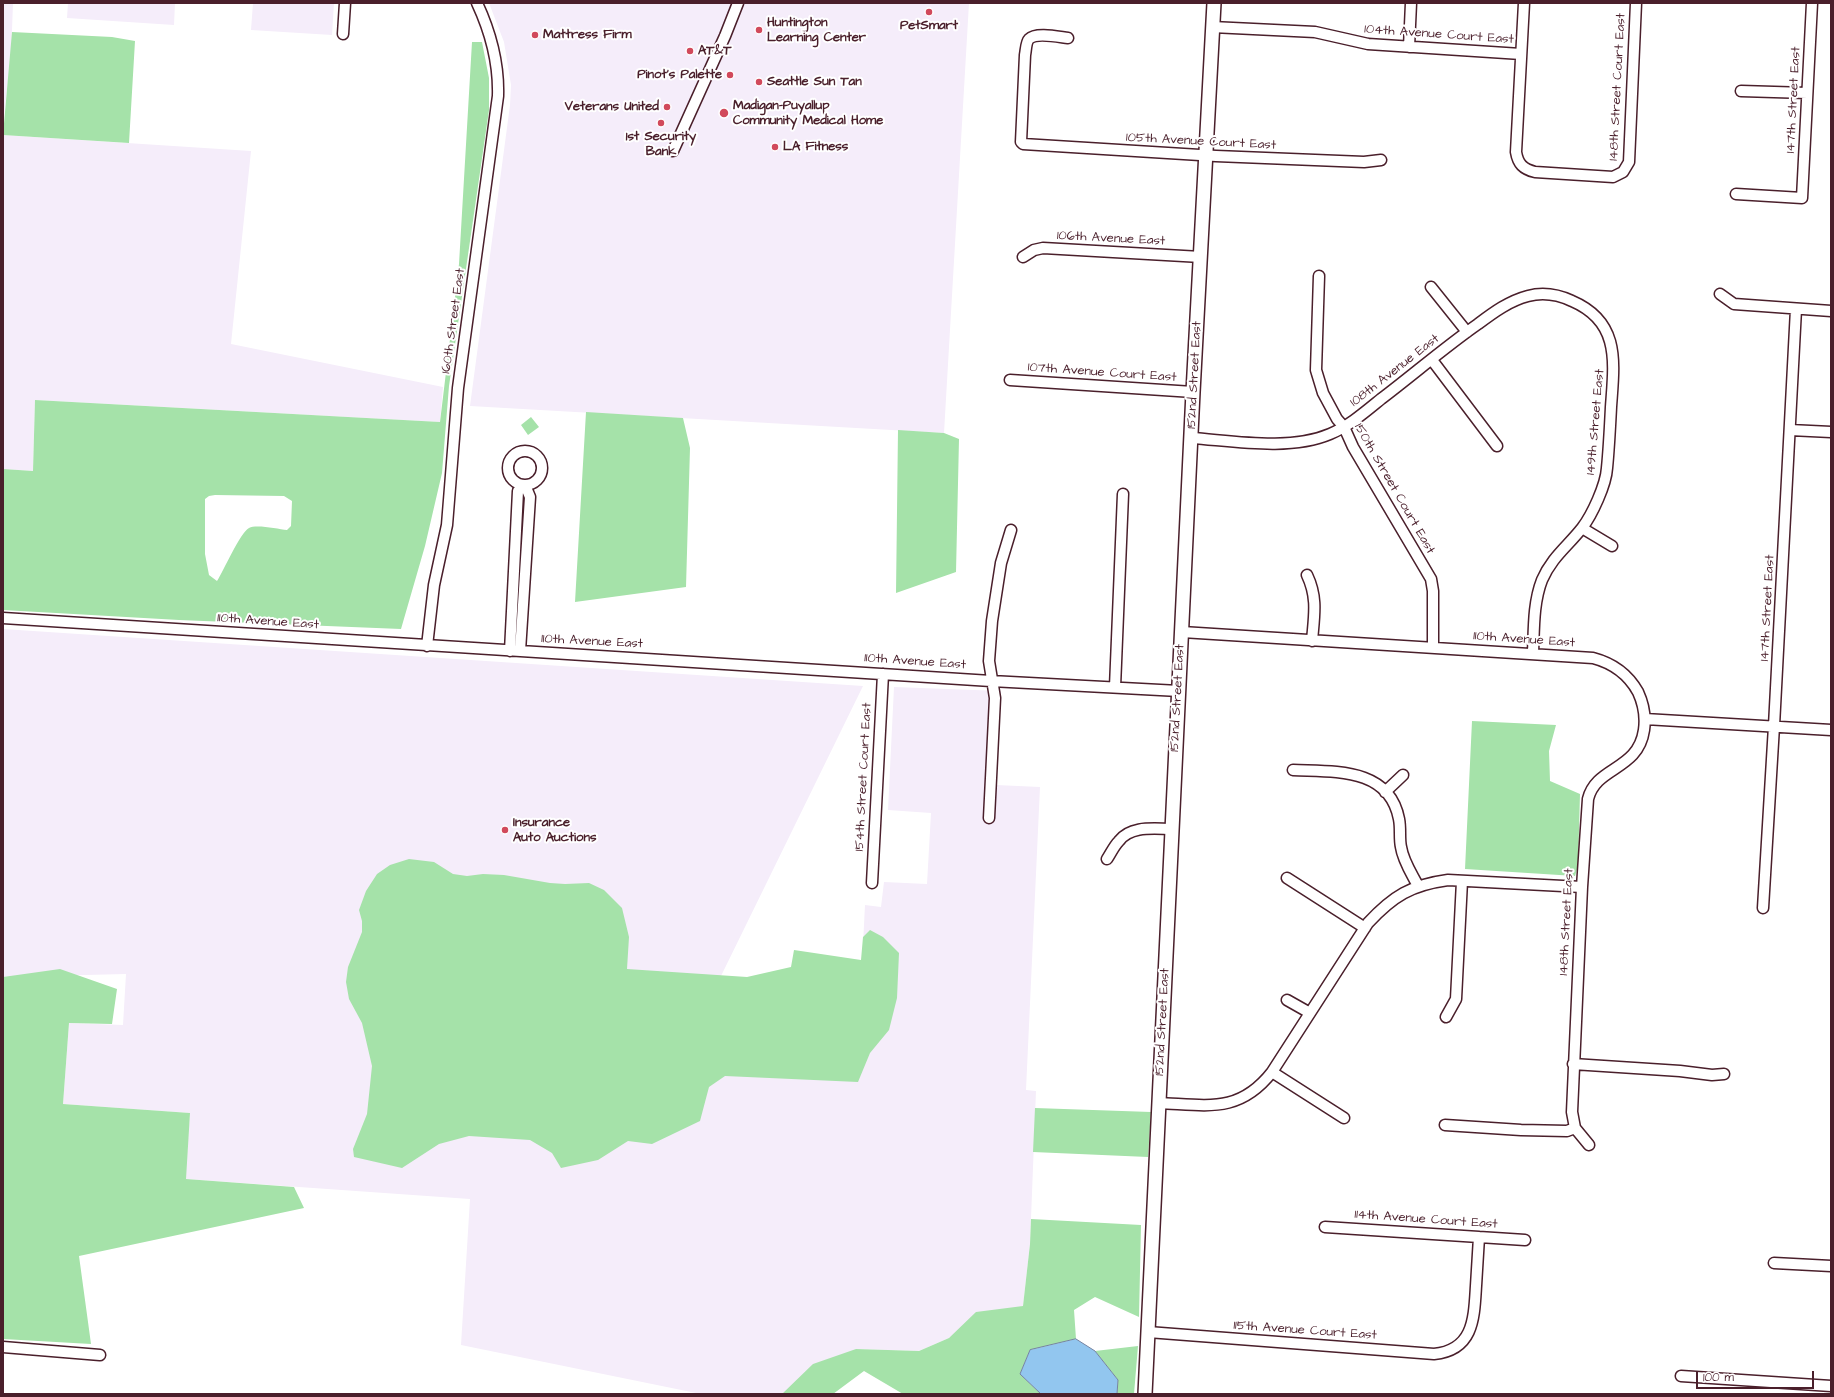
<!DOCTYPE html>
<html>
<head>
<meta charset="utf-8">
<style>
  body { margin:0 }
  #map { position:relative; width:1834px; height:1397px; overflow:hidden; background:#fff; font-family:"Architects Daughter",sans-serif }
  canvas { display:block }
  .frame { position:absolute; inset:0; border:4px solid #4a1f2b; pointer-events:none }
  .scale { position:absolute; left:1696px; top:1371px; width:118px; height:18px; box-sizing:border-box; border:2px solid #4a1f2b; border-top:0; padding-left:5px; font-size:12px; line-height:14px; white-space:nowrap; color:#4a1f2b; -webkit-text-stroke:3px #fff; paint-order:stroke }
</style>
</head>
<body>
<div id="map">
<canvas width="1834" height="1397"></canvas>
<div class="frame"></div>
<div class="scale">100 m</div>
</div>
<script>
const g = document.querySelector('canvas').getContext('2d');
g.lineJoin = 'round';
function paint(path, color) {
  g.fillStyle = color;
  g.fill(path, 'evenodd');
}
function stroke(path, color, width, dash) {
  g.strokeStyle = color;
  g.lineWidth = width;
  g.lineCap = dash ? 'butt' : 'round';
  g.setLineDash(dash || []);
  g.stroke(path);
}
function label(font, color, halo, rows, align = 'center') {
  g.font = font + ' "Architects Daughter",sans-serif';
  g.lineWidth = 4;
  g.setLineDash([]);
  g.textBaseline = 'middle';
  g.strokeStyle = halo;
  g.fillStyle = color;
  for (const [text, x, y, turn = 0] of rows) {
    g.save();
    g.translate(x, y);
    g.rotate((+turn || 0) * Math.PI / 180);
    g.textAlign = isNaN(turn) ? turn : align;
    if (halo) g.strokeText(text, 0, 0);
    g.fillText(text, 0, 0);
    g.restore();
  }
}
paint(new Path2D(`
  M3,3H13L11,57L3,122Z
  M68,3H175L174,25L67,18Z
  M253,3H334L332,35L251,30Z
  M489,3H969L944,433L470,406L510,105L511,85L504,42Z
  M3,135L251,151L231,344L443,387L440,422L35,400L33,471L3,469Z
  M3,629L863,686L721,976L416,955L405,1120L861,984L865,905L881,907L884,882L927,884L931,813L888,810L894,687L1001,691L996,785L1040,787L1026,1090L1036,1091L1030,1244L1023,1306L919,1351L856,1349L788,1394H701L461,1345L470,1199L185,1179L190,1113L63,1104L69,1023L123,1025L126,974L3,977Z`), '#f5edfa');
paint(new Path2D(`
  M12,32L112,37L135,41L129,143L3,135Z
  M472,42H482L489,78V110L449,386L442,473L425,546L401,629L179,620L3,610V469L33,471L35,400L440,422L459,264ZM215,495L284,496L292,501L291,526L287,530C278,529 256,524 249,528C240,533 224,570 217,581L209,575L205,554V499L209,496Z
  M586,412L683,418L690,448L686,587L575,602Z
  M531,417L539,427L528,435L521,425Z
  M898,430L944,433L959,439L956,572L896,593Z
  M1472,721L1556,725L1549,751L1550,781L1580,794L1578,866L1575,876L1465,869Z
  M409,859L434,862L453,874L467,876L483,874L504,875L550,883L565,884L589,883L604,890L622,908L629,937L627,969L747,977L791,967L794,950L861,960L863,937L870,930L883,937L899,953L897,998L889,1030L870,1053L858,1082L725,1076L709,1087L700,1121L652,1144L628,1141L598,1160L561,1168L552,1153L530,1140L469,1136L439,1144L402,1168L354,1157L353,1149L367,1114L372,1066L362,1023L349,999L346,982L348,967L362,932V921L359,910L366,891L377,874L390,865Z
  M60,969L117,989L112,1024L69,1023L63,1104L190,1113L186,1179L294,1187L304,1208L79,1256L91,1344L3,1339V977Z
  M1035,1108L1151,1112L1148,1157L1033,1152Z
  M1031,1219L1141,1225L1139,1317L1095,1297L1074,1310L1076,1339L1030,1350L1020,1374L1041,1394H903L864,1371L833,1394H782L813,1364L856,1349L919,1351L949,1338L976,1312L1023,1306L1030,1244Z
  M1138,1346L1134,1394H1117L1118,1380L1095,1351Z`), '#a5e2a9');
const water = new Path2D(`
  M1076,1339L1095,1351L1118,1380L1117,1394H1041L1020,1374L1030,1350Z`);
paint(water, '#92c6ef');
stroke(water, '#7583a1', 1);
const minor = new Path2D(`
  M1524,3L1516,152C1518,164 1523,169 1535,172L1613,177L1623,172L1629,162L1636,3
  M1212,27L1315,32L1368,44L1521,54
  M343,34L345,3
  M1068,38C1059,37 1036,32 1029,39C1026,42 1026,50 1025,55L1021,142L1023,144L1216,156L1364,162L1381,160
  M1409,47L1411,3
  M1741,91L1807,93
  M673,151L725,36L738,3
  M1736,194L1802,198L1812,3
  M1023,257L1034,250L1043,248L1201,257
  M1319,276L1316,370L1323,393L1337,419L1344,427L1353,447L1431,579L1433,591V648
  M1431,287L1467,332
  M1720,294L1734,304L1831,311
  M1432,360L1497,446
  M1010,380L1193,392
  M1790,430L1831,432
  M1192,438C1234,441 1290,451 1330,434C1349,426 1365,412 1381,399C1414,374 1445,347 1478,324C1494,312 1509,301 1528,296C1543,292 1559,295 1572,301C1621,322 1614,363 1611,407C1610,427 1609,448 1607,468C1606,485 1592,515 1582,528C1567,547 1552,557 1542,580C1533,603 1534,630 1533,653
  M508 468a17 17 0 1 1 34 0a17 17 0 1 1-34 0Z
  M1582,528L1612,546
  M1307,575C1318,598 1314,616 1312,641
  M3,618L991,681L1179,691
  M1182,632L1593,658C1612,663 1628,674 1638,692C1644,705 1646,716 1644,730C1638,771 1596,766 1588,799L1582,887L1572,1112L1575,1128L1589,1145
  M427,646L434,585L447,525L458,388L498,96C499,63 491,33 477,3
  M510,651L518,491L525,485L530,497L520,651
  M1115,687L1123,494
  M1645,719L1831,730
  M1293,770C1334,772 1389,767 1399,819C1401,829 1399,838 1401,847C1403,861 1412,874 1418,886
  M1385,792L1403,775
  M989,818L995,698L989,661L992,621L1001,563L1011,530
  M1107,859C1111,853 1114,846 1119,841C1131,825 1155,829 1172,829
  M1287,878L1365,928
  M872,883L883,674
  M1763,908L1774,726L1796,309
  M1287,1000L1310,1013
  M1446,1017L1456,999L1462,881
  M1573,1064L1680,1071L1712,1075L1724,1074
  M1272,1072L1344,1118
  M1159,1103C1207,1105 1239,1114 1272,1072L1368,923C1393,896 1411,885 1448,880L1582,887
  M1445,1125L1521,1130L1567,1131L1575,1128
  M1325,1227L1525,1240
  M1774,1263L1831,1266
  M1148,1332L1434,1354C1474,1350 1474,1318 1476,1286C1477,1270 1478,1253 1479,1237
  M3,1347L100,1355
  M1681,1376L1831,1386`);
const major = new Path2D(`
  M1145,1394L1193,392L1214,3`);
stroke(minor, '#4a1f2b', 13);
stroke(major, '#4a1f2b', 16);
stroke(minor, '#fff', 10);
stroke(major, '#fff', 13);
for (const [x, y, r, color] of [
  [929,12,4,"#d1495b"],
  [759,30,4,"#d1495b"],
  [535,35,4,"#d1495b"],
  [690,51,4,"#d1495b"],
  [730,75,4,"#d1495b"],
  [759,82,4,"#d1495b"],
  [667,107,4,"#d1495b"],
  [724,113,5,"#d1495b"],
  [661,123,4,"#d1495b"],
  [775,147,4,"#d1495b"],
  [505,830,4,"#d1495b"]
]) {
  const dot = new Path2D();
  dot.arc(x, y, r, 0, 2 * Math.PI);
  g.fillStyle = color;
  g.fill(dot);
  stroke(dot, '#fff', 1.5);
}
label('bold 13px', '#4a1f2b', '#fff', [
  ["Huntington",767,23],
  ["Learning Center",767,38],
  ["PetSmart",929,26,"center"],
  ["Mattress Firm",543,35],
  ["AT&T",698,51],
  ["Pinot's Palette",722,75,"right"],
  ["Seattle Sun Tan",767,82],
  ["Madigan-Puyallup",733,106],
  ["Community Medical Home",733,121],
  ["Veterans United",659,107,"right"],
  ["1st Security",661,137,"center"],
  ["Bank",661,152,"center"],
  ["LA Fitness",783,147],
  ["Insurance",513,823],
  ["Auto Auctions",513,838]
], 'left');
label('13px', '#4a1f2b', '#fff', [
  ["104th Avenue Court East",1439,35,4],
  ["148th Street Court East",1618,87,-87],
  ["147th Street East",1794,100,-87],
  ["105th Avenue Court East",1201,142,3],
  ["106th Avenue East",1111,239,3],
  ["160th Street East",454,321,-82],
  ["108th Avenue East",1395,371,-38],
  ["107th Avenue Court East",1102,373,4],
  ["152nd Street East",1195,375,-87],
  ["149th Street East",1596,422,-85],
  ["150th Street Court East",1394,489,60],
  ["147th Street East",1768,608,-87],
  ["110th Avenue East",268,622,4],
  ["110th Avenue East",1524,640,4],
  ["110th Avenue East",592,642,3],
  ["110th Avenue East",915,662,4],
  ["152nd Street East",1178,698,-87],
  ["154th Street Court East",864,777,-87],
  ["148th Street East",1567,922,-87],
  ["152nd Street East",1163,1022,-87],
  ["114th Avenue Court East",1426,1220,4],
  ["115th Avenue Court East",1305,1331,4]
]);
</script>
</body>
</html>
